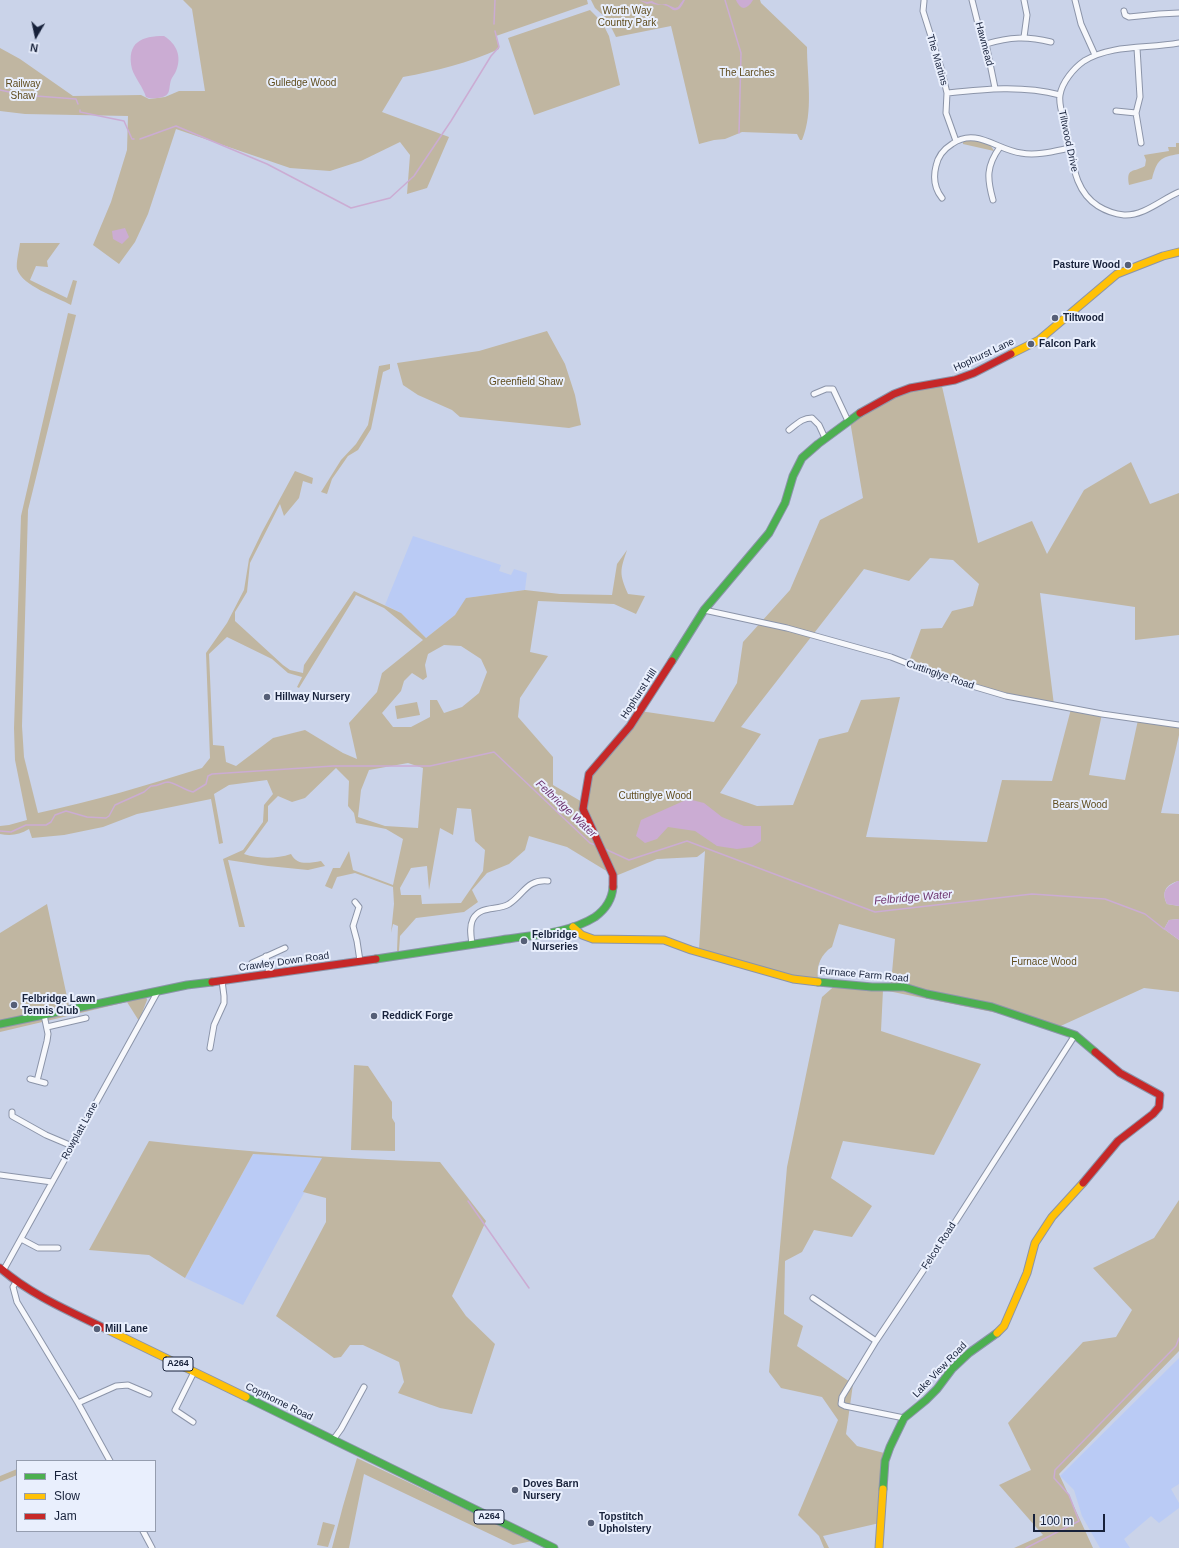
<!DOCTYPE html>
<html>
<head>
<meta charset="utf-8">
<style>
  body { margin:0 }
  #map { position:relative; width:1179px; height:1548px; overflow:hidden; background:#cad3e9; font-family:Helvetica,sans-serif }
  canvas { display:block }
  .legend { position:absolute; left:16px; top:1460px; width:140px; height:72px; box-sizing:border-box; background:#e9effd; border:1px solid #959daf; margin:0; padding:5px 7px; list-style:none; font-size:12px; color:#17213a }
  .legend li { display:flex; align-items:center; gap:8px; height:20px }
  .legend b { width:20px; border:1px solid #959daf }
  .north { position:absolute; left:16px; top:16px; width:40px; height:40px; -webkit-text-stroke:3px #e9effd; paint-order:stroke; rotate:189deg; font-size:11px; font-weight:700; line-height:16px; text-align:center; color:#17213a }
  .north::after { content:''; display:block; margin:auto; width:14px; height:18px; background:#17213a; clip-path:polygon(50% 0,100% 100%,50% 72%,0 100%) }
  .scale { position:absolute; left:1033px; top:1514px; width:72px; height:18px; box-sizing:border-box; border:2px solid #17213a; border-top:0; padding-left:5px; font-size:12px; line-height:14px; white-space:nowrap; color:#17213a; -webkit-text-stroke:3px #e9effd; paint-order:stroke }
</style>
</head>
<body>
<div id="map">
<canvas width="1179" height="1548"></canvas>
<ul class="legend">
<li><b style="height:5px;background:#4caf50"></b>Fast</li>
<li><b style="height:5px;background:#ffc107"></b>Slow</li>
<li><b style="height:5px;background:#c62828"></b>Jam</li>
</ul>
<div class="north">N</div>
<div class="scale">100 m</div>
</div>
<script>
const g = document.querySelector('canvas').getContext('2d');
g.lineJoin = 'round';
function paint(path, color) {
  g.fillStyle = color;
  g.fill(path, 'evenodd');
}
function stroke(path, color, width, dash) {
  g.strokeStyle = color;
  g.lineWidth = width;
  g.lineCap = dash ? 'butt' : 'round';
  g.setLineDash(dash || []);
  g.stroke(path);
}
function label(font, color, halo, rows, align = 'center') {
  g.font = font + ' Helvetica,sans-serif';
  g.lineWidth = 4;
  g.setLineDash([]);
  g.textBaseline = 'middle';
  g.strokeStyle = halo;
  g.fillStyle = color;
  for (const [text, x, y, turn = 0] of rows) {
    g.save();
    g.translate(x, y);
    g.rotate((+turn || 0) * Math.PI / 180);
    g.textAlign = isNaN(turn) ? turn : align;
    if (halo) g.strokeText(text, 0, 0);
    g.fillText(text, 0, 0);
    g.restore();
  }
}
paint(new Path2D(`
  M413,536L501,565L499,571L511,575L514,569L527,573L525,590L467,598L455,615L426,638L401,613L385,605Z
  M253,1154L323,1158L243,1305L185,1278Z
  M1179,1358V1484L1171,1489L1179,1503V1508L1159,1523L1151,1516L1124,1539L1130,1548H1100L1082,1516L1074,1490L1060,1476Z`), '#bacbf5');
paint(new Path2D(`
  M183,0H587L588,4L496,36L499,49C468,63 436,71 403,77L382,112L449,137L427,188L407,194L410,155L400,142L361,161L330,171L290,168L176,129L148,214L135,242L119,264L93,245L111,202L127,150L128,116L25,114L0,111V48L20,59L73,96L141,95L149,99L165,97L179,91H205L192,9Z
  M591,0H760L761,3L807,47C807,76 814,112 802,140H800L797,134L742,132L725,139L714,140L699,144L671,26L616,37L607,19L595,8Z
  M590,10L602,22L609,36L620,85L534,115L508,38Z
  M969,140C978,141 990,141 994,151L963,144V141Z
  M1176,143H1179V154C1160,157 1157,160 1152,179L1129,185C1126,167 1133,173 1145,166L1146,160L1144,155L1169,151L1168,147H1176Z
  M20,243H60L47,261L48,267L36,266L30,280L67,298L73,280L77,281L71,305C57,297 22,286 17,269C16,262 19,251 20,243Z
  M68,313L76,315L28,510L22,726L24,757L38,813C94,801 148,785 202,768L210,758L206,653L227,623L244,590L249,559L262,532L295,471L313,478L312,484L303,481L299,498L284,516L280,504L250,563L247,592L235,612V621L283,665L290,670L303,673L304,665L354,591L401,613L426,638L455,615L466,598L525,590L560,594L612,595L617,564L627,550C620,571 619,573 628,594L645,596L636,614L614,604L538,601L530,652L548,656L520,698L518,717L553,757V785L584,803L589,774L640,711L714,722L737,683L743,642L790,590L820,520L863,498L850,421L894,394L941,382L978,543L1032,521L1047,554L1084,490L1131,462L1150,504L1179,493V635L1135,640V607L1040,593L1054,705L1006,696L908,664L921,629L942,628L952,611L973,606L979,584L953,560L930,558L909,581L864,569L741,727L761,734L720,793L757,806L793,805L819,739L848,732L861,700L900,697L866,837L987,842L1002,780L1052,781L1071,709L1102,714L1089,775L1125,780L1138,720L1179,725V735L1161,813L1179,814V881C1166,884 1161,892 1167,904L1179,906V919L1169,920L1164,929L1179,940V992L1144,988L1054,1029L997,1013L883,990L881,1031L981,1064L934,1155L843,1141L831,1178L872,1206L852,1237L814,1230L802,1252L785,1261L784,1314L803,1326L797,1346L853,1384L846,1434L857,1446L888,1454L884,1522L823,1536L829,1548H824L819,1536L798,1515L838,1420L822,1397L781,1388L769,1372L787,1167L822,997L839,982L891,984L895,939L839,924L832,947C821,954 816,966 818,979L792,975L699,949L705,851L697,857L657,859L618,875H613L567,847L529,836L525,850L509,864L487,873L472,890L478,902L464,912L416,918L400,936L399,951H397L398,926L393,924L391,933L394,904L393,887L355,873L337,877L332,889L325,886L333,868H340L349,851L353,870L393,885L403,839L386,829L356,823L354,813L348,806L349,781L336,768L305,798L292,802L278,796L268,806V821L244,854C259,859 276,859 291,854C297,866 309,863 321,861L325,866L308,870L268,866L228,860L245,927H239L223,859L243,850L263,822L264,805L273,794L267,780L229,785L214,794L223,843L219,844L211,799L137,814L103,827L64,835L32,838L29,829C19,835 11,836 0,834V826L9,825L27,820L15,760L14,728L21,516ZM356,595L384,608L423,640L382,673L377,692L349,723L357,759L343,753L305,730L273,738L236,766L226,762L224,746L213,745L209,654L227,637L272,659L288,673L302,677L297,687L299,688ZM444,645L461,646L481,659L487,672L479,693L462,707L444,713L437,700H430V717L411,727H393L382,713L401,691L404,681L412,673L423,680L427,677L425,665L428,654ZM408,763L423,768L418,828L385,826L358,817L361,790L369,770ZM457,808L471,809L475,841L485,850L483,871L461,903L422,904L421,895H401L400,888L411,868L427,866L429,890L440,828L453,835Z
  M547,331L565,364L575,395L581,425L569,428L460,417L452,410L418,395L403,385L397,363L479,351Z
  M390,364V369L383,372L371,429L358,450L348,456L332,479L327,494L321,492L341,460L356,444L368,425L379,366Z
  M417,702L420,715L397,719L395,706Z
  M47,904L69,1006L0,1021V933Z
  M146,995L147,1000L139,1021L127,1002L0,1032V1027Z
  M354,1065L368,1066L392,1102V1118L395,1123V1151L351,1150Z
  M149,1141C245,1152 343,1159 440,1162L486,1221L452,1296L466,1316L495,1344L472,1414L440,1408L398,1393L404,1382L399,1362L363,1345H350L341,1357L334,1358L276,1316L326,1222V1198L303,1192L322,1158L253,1154L185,1278L149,1255L89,1250Z
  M1179,1200V1351L1059,1474L1093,1548H1014L1043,1535L999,1485L1031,1470L1008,1423L1083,1342L1116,1337L1132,1310L1093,1268L1154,1238Z
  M357,1458L532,1541L513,1545L364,1474L349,1548H332L343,1506Z
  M17,1469V1475L0,1482V1476Z
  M323,1522L335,1525L328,1547L317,1545Z`), '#c0b6a1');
paint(new Path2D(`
  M639,0L647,2L652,1C656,4 661,5 666,4L675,8L678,7L683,0H685C682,5 680,12 673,10C671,9 670,7 667,6C662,4 657,6 651,3L647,4Z
  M736,0H753C747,10 741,11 736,0Z
  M164,36C177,44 182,57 176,71C175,74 172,77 171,80C168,90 172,96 158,98C153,98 150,99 146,97C143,87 135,78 132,69C126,42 142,36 164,36Z
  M125,228L129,237L122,244L113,239L112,231Z
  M688,799L704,803L722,817L744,826H761V841L752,847L737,849L717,846L695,831L668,827L657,839L645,843L636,836L641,820Z
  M1178,881H1179V906L1167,904C1161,891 1166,887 1178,881Z
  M1179,919V940L1164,929L1169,920Z`), '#cbacd3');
stroke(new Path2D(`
  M725,0L741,53L739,133
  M494,24L495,0
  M0,90L23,95L76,99L78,104
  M80,110V112L124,121L132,139H134
  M140,139L176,126L267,164L351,208L390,198L414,176L451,121L491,56L499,47L495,31
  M0,831L11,832L26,825H46L51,822L55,815L66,811L87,817L106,818L109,816L115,805L144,792L151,786C158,787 162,782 168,782C176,783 184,790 193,792L206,784L208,776L212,774L333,766H430L494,752L590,843L598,846
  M605,849L629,860L687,841L875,912L1032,894L1105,899L1145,914L1164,929
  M468,1201L529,1288
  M1026,1548L1079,1521L1069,1495L1054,1478L1055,1470L1176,1346L1179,1338`), '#cbacd3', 1.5);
const street = new Path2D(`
  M972,0L981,36L986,44L995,88
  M1024,0L1027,15L1024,37
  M1075,0L1081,24L1095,55
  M924,1L923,11L941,68L947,93L946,113L956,141
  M1124,11L1125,15L1129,17L1159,14L1179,13
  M1179,43C1148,49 1112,44 1084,61C1074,68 1062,82 1060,95C1058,107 1065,121 1067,133C1073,160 1073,190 1098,206C1106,211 1115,214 1124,215C1144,216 1162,199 1179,192
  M986,44C1010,37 1026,36 1051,42
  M1137,48L1140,97L1136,113L1141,143
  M947,93C985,89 1022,85 1060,95
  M1116,111L1136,113
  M942,198C934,188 933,178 936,166C938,156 944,149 952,144C976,127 997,150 1021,153C1037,156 1055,151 1070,148
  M993,200C987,179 986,166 1000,147
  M814,394L826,389H833L848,421
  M789,430C797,424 802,418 812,418L819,425L825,438
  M704,610L787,628L891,657L942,677L1006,696L1102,714L1179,725
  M355,902L359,907L353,926L357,941L360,961
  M472,944C471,936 469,927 473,919C481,905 497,911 509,904C524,894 527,879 548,881
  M266,956L269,974
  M252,963L285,948
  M47,1027L86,1018
  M210,1048L214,1025L224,1003V996L222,981
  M30,1079L45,1083
  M37,1081L47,1041L48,1034L44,1015
  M12,1112V1116L46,1135L72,1146
  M0,1175L52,1182
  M21,1239L38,1248H58
  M3,1271L158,991
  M16,1282L13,1287L17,1302L78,1403L110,1461
  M813,1298L876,1341
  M78,1403L116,1386L128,1385L149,1394
  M904,1418L845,1406L841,1404L842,1397L876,1341L947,1235L1075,1035
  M193,1422L175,1410L194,1372
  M333,1440L341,1429L364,1387
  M143,1531L152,1548`);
const fast = new Path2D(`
  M672,661L704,610L769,533L785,503L793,476L802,458L818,444L860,413
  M376,959C418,953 459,946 501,940C531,935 568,934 595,917C606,909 612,900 613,887
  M818,982L872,987H904L927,994L992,1007L1075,1035L1095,1052
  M0,1024L187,985L212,982
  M246,1397L554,1548
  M883,1489L885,1461L890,1447L904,1418L926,1400L937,1389L952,1369L969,1353L997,1333`);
const slow = new Path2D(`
  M1011,354L1039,340L1117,274L1163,256L1179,252
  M573,927L582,935L593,939L664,940L691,950L793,979L818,982
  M106,1329L246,1397
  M997,1333L1004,1326L1027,1273L1035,1243L1052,1217L1083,1183
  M879,1548L883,1489`);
const jam = new Path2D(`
  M860,413L894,394L910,388L955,380L974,373L1011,354
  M613,887V875L583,809L589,774L630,726L672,661
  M212,982L376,959
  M1083,1183L1118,1141L1153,1114L1159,1107L1160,1095L1120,1073L1095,1052
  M0,1268C31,1295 69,1311 106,1329`);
stroke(street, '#8b94a9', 7);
stroke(fast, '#8b94a9', 9);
stroke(slow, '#8b94a9', 9);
stroke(jam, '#8b94a9', 9);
stroke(street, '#f7f8fc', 5);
stroke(fast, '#4caf50', 7);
stroke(slow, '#ffc107', 7);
stroke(jam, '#c62828', 7);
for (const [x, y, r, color] of [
  [1128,265,4,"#565f77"],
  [1055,318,4,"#565f77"],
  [1031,344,4,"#565f77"],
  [267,697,4,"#565f77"],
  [524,941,4,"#565f77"],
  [14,1005,4,"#565f77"],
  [374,1016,4,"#565f77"],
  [97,1329,4,"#565f77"],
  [515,1490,4,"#565f77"],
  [591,1523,4,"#565f77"]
]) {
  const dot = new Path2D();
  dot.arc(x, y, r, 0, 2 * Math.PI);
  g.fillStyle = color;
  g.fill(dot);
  stroke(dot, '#e9effd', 1.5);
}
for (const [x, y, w] of [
  [178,1364,30],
  [489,1517,30]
]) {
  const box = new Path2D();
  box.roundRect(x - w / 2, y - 7, w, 14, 3);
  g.fillStyle = '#e9effd';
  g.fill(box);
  stroke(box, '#17213a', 1);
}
label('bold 9px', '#17213a', null, [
  ["A264",178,1364],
  ["A264",489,1517]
]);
label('10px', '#5f4c1d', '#e9effd', [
  ["Worth Way",627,11],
  ["Country Park",627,23],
  ["The Larches",747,73],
  ["Gulledge Wood",302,83],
  ["Railway",23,84],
  ["Shaw",23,96],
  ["Greenfield Shaw",526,382],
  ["Cuttinglye Wood",655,796],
  ["Bears Wood",1080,805],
  ["Furnace Wood",1044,962]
]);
label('10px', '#17213a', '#e9effd', [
  ["Hawmead",984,44,75],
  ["The Martins",937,60,74],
  ["Tiltwood Drive",1068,141,78],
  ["Hophurst Lane",984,355,-25],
  ["Cuttinglye Road",940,675,19],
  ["Hophurst Hill",639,694,-57],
  ["Crawley Down Road",284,962,-8],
  ["Furnace Farm Road",864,975,5],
  ["Rowplatt Lane",80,1131,-61],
  ["Felcot Road",939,1246,-57],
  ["Lake View Road",940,1370,-46],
  ["Copthorne Road",279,1402,26]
]);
label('bold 10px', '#17213a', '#e9effd', [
  ["Pasture Wood",1120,265,"right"],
  ["Tiltwood",1063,318],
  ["Falcon Park",1039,344],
  ["Hillway Nursery",275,697],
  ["Felbridge",532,935],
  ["Nurseries",532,947],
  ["Felbridge Lawn",22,999],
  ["Tennis Club",22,1011],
  ["ReddicK Forge",382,1016],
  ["Mill Lane",105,1329],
  ["Doves Barn",523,1484],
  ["Nursery",523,1496],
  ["Topstitch",599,1517],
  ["Upholstery",599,1529]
], 'left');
label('italic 11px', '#6e346e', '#e9effd', [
  ["Felbridge Water",566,809,43],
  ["Felbridge Water",913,898,-5]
]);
</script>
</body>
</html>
